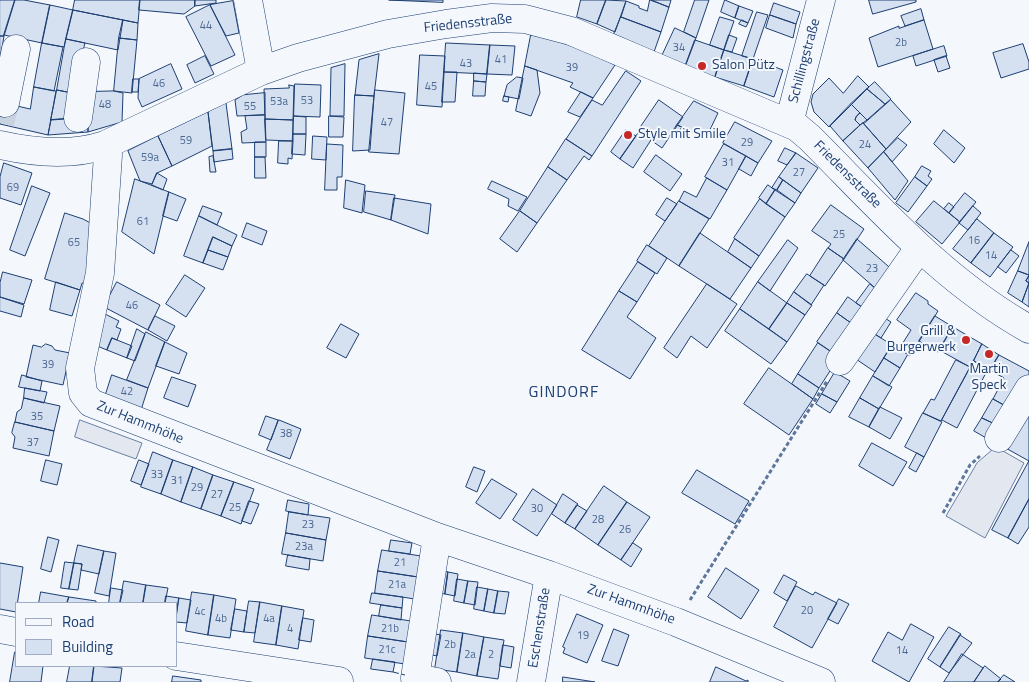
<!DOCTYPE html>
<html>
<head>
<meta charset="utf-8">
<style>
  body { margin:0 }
  #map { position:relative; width:1029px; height:682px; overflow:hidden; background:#f4f7fb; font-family:"Titillium Web",sans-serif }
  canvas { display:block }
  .legend { position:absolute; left:15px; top:602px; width:162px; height:65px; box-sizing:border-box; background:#f4f7fb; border:1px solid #9eadc5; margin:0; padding:6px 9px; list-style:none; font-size:15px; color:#1d3f73 }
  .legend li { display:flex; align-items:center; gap:10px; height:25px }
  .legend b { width:25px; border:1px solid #9eadc5 }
</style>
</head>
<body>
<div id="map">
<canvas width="1029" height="682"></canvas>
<ul class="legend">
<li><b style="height:6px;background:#f4f7fb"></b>Road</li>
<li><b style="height:14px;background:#d5e0f0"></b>Building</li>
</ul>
</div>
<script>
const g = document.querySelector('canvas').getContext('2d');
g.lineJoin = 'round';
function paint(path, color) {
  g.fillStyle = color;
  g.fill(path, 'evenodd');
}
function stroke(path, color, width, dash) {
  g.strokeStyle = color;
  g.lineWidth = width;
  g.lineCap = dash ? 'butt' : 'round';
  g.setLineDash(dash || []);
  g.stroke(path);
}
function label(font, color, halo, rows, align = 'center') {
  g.font = font + ' "Titillium Web",sans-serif';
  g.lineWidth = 4;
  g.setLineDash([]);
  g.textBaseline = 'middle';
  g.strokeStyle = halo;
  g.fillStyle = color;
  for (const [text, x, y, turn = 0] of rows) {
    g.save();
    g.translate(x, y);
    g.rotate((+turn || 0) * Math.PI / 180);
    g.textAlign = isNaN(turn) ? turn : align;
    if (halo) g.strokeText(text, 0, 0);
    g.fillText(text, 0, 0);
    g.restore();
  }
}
const parking = new Path2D(`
  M80,420L142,443L136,459L75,437Z
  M996,447L1024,463L985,538L946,516L977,463Z`);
paint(parking, '#e3e8f0');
stroke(parking, '#687fa3', 1);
const building = new Path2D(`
  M0,0H15L4,36H0Z
  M15,0H24L50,5L42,43L4,35Z
  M75,0H140L138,23L73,10Z
  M140,0H195V6L184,14L139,10Z
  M195,0H216V3L195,6Z
  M389,0H443V2Z
  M581,0H606L597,24L577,17Z
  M606,0L626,1L615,32L597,24Z
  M650,0L669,7L661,32L621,17L626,1L639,6V8L647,11Z
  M652,0H671L669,7Z
  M695,0H709L696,38L684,32Z
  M725,0L739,6L735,18L721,12Z
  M869,0H916V2L873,14Z
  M233,1L239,33L226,36L210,5Z
  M774,3L800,12L796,24L770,15Z
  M50,5L73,10L64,47L42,43Z
  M210,5L235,55L211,66L186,17Z
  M739,6L753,11L748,23L735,18Z
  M921,9L924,20L905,26L901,16Z
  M73,10L123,20L118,50L66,39Z
  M757,12L768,15L753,59L742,56Z
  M770,15L796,24L793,38L766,28Z
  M621,17L661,32L654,52L614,34Z
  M720,17L734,21L724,50L710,45Z
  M123,20L138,23L137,40L119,38Z
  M742,20L748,23L746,27L739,24Z
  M924,20L933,49L878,67L869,38L899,26V28Z
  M675,28L696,38L685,67L662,56Z
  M531,35L549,38L585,51L615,65L593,98L570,87L573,83L525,66Z
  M729,35L737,38L732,52L724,50Z
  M0,36H4L0,60Z
  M119,38L137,40L132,93L114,91Z
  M66,39L85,43L72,93L57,90Z
  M695,40L724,50L715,77L685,67Z
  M42,43L63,47L54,91L34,87Z
  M446,43L490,45L487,74L444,72Z
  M1023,44L1029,62V69L1001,78L993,53Z
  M490,45L515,46L512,75L487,74Z
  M944,46L947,56L916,66L913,56Z
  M724,50L753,59L744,86L715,77Z
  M379,54L374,96L355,95L359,60Z
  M420,55L445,56L442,107L417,105Z
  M205,56L214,74L195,83L187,65Z
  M946,56L950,68L938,72L934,60Z
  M753,59L783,70L774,97L744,86Z
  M171,64L182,89L142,107L138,98L139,79Z
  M345,64L344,116H330L331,68Z
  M525,66L537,70L540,93L531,116L516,111Z
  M626,71L641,81L592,156L566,139L592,100L602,105Z
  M444,72H457L455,102H442Z
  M474,73L487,74L486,82L474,81Z
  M858,76L869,87L829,127L814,112L811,102L813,94L829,78L843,93Z
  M517,77L523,78L519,99L504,96L507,85Z
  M133,79H139L138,92H132Z
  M474,81L486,82L485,96H473Z
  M875,82L891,99L885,104L867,89Z
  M295,84L321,85L320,117L294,116Z
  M289,85L294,86L293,120L265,119L264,89L289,88Z
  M34,87L56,91L48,135L0,124V102L30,109Z
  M867,89L885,104L867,120L851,104Z
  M57,90L72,93L65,119L51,120Z
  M375,90L405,93L399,154L369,152Z
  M114,91L123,93L122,122L88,132V92Z
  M581,92L593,98L580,117L568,112Z
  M265,93V115L237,116L235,100L243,95Z
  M355,95L374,96L370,150L353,151Z
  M504,96L509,97L508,102L503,101Z
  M659,100L683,117L662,148L638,131Z
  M891,100L911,122L886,149L864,124Z
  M694,101L718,113L706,138L677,125Z
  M226,103L232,149L213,151L208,112Z
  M851,104L860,113L856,117L855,120L860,125L843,141L830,126Z
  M208,112L212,146L172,166L158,136Z
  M860,113L867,120L860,125L855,120L856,117Z
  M265,115L266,142L242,143L241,132L247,129L245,116Z
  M294,116L306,117V134H293Z
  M329,116L344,117L343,137H329Z
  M88,117V132L48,135L51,120Z
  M265,119L293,120V141L266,140Z
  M735,122L772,141L758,163L723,143Z
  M863,123L886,149L868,168L843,141Z
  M677,125L682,127L674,138L670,136Z
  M626,130L636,136L620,159L611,152Z
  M944,130L965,148L954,163L934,144Z
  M639,132L651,140L633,168L620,159Z
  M293,134H306L305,155L292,154Z
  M158,136L172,166L157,173L152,184L140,181L128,151Z
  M313,136L327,137L326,160L312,159Z
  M898,138L907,145L892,162L884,152Z
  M566,139L592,156L589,160L584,156L567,180L548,167Z
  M279,141H293L292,159L288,158V164L278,163Z
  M255,142H266V157H255Z
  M327,144L343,145L342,177H337V190H325Z
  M724,144L746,156L727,190L705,177Z
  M785,148L796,153L787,165L778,161Z
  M232,149L233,159L214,162L213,151Z
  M884,152L908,181L895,200L868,168Z
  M796,153L818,168L801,193L779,177Z
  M656,155L682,174L670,191L644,172Z
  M213,156L216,172H210L209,157Z
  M746,156L758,163L751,176L739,169Z
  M255,157H265L266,178H255Z
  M4,163L32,173L21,205L0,198V177Z
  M922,166L931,171L928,176L932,179L927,186L915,177Z
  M548,167L567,180L537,223L520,211Z
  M157,173L167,179L163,190L152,185Z
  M779,177L783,180L777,190L772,188Z
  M915,177L927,186L908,212L896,203Z
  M707,178L727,190L710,219L679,201L684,191L696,197Z
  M135,179L169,192L154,254L122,232Z
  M346,180L365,185L362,213L344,208Z
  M783,180L801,193L795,203L777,190Z
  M492,181L527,197L518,211L508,206L509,199L488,189Z
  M768,185L775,190L766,204L759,198Z
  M32,186L50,193L25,256L10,250Z
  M775,190L795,203L785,217L766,204Z
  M366,191L395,195L391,220L364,212Z
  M169,192L186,199L177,221L163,216Z
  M965,193L976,202L960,222L949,213Z
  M394,198L431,204L428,234L391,220Z
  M667,198L677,204L665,221L656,215Z
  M760,199L785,217L759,256L734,238Z
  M679,201L709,219L679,266L649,246Z
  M934,201L960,222L942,244L916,222Z
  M949,203L954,207L949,213L944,209Z
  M831,205L864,229L844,259L828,248L831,244L812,231Z
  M203,206L222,213L217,225L199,216Z
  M973,206L981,213L968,230L959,223Z
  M520,211L537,223L517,252L500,239Z
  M65,213L83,219L98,227L86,284L82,283L80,290L45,279Z
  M199,216L237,235L232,246L213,237L203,263L184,256Z
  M977,219L994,233L971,263L953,249Z
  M247,223L267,231L262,245L242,237Z
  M700,233L751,268L730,299L679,266Z
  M994,233L1013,247L990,277L971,263Z
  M213,237L232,246L228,257L208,250Z
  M735,239L759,256L751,268L728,252Z
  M857,239L896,273L882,294L843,260Z
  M788,240L798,248L770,291L758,282Z
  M1029,242V275L1018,271Z
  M647,245L667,258L657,274L637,261Z
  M828,248L844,259L825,286L810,276Z
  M208,250L228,257L223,270L203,263Z
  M1011,250L1019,256L1006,273L998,267Z
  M638,262L655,273L637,302L619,291Z
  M1018,271L1029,275L1026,281L1029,283L1022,302L1008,293Z
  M3,272L32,280L24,304L0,297V283Z
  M807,274L824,285L811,305L794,292Z
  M185,275L205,288L186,317L166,304Z
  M1029,276V307L1022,302L1029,283L1026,281Z
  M56,282L80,290L72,316L50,310Z
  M117,282L160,305L148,330L104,307Z
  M758,282L787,303L769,329L740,309Z
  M707,284L737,304L707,348L691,336L677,358L664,348Z
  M870,284L882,294L869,312L856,303Z
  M619,291L637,302L627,317L656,338L630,379L582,350Z
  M794,292L812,305L805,315L787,303Z
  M916,293L928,301V304L938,311L910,356L899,349L911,330L897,320Z
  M0,297L24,305L21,317L0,311Z
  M848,297L869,312L858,328L837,313Z
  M787,303L805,315L787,342L769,329Z
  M740,309L787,342L771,364L725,331Z
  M103,313L119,321L116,327L121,329L117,340L112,338L107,350L92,344Z
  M837,313L858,328L839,357L817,342Z
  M880,315L891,322L881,338L870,331Z
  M155,316L175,326L167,341L148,330Z
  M935,316L953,327L938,352L919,341Z
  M341,324L359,334L346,358L327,348Z
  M953,327L982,344L970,367L939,350Z
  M137,329L145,334L135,361L127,358Z
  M870,331L892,345L875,372L853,357Z
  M146,332L165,342L148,388L127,380Z
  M112,338L132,346L127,358L107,350Z
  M165,342L187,353L179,374L156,366Z
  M818,343L839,357L819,388L798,374Z
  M46,344L52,346L55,350L70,353L63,385L26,377L33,345L41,347Z
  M982,344L999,355L990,370L974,361Z
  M892,345L908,354L900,368L884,358Z
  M999,355L1029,371V378L1011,409L993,399L1004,378L990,370Z
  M884,358L900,368L889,386L873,376Z
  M956,360L970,367L941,421L923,413L931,399L934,400Z
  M974,361L988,369L957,428L942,420Z
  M769,368L813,399L789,435L744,404Z
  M835,372L850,381L837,402L822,394Z
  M798,374L819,388L813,399L792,384Z
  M22,375L42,381L40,391L19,387Z
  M112,375L148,388L141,410L105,397Z
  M873,376L892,387L879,409L860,398Z
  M172,377L196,385L188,407L164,398Z
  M25,388L47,392L44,403L24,398Z
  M822,394L837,402L830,413L816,404Z
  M24,398L60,406L54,431L15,422L17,412L21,409Z
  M860,398L879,409L869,427L849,417Z
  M993,399L1011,409L999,426L982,418Z
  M880,407L902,418L890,439L869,427Z
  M923,413L942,422L924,457L905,447Z
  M1029,413V461L1002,446Z
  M266,416L278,420L271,440L259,435Z
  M982,418L999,426L988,439L974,431Z
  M279,420L301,429L290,459L267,450Z
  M15,422L54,431L49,456L13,448L15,437L12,433Z
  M872,443L907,462L893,486L859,466Z
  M153,452L173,460L161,494L141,487Z
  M917,453L924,457L916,472L909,468Z
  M46,460L62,464L57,485L41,481Z
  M139,460L149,464L141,485L131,481Z
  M173,460L193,467L181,502L161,494Z
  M1029,461V499L1008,538L992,530Z
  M193,467L213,475L201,509L181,502Z
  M474,467L485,471L477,492L466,487Z
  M697,470L749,501L735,524L682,493Z
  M213,475L234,482L221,516L201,509Z
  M492,479L517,494L500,519L476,503Z
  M234,482L254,489L241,524L221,516Z
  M604,486L627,502L598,545L575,529Z
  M533,489L557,505L537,536L513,520Z
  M563,494L578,504L565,523L552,514Z
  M1029,499V527L1018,544L1008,538Z
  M288,500L309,504L308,515L286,511Z
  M249,501L259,504L251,524L242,521Z
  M627,502L650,517L621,560L598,545Z
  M577,505L587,511L575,529L565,523Z
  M289,512L330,518L326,540L286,533Z
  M286,533L326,540L323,561L282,554Z
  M48,537L59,540L51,572L41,569Z
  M391,540L412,543L410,554L389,551Z
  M633,543L642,549L631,567L621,560Z
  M78,545L104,551L99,574L81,570L82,564L74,563Z
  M382,550L421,556L418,577L378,571Z
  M104,551L116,553L109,596L95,593Z
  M288,555L310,559L309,570L286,566Z
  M65,562L74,563L69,589L61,588Z
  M0,563L23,567L16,612L0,609Z
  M74,563L82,564L78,590L69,589Z
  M726,568L759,590L741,619L708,597Z
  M438,570L448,572L445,594L434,592Z
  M378,571L418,577L415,599L375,593Z
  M448,572L458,574L455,596L445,594Z
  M784,575L797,582L787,601L774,593Z
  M457,579L468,581L464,603L454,601Z
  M124,581L146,585L143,603H120Z
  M468,581L478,582L475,605L464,603Z
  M146,585L168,588L165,603H143Z
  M796,586L813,595L815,592L837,603L812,648L774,627Z
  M477,587L488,589L484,611L474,609Z
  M111,588L123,590L120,603H109Z
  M488,589L498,591L494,613L484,611Z
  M498,591L509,592L505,614L494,613Z
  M41,592L69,597L67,603H39Z
  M192,592L214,595L208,635L186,631Z
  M372,593L403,597L402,608L370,603Z
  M214,595L236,599L230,638L208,635Z
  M166,596L179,598L176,616V603H165Z
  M69,597L96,601V603H67Z
  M179,598L191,600L187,623L176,622Z
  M839,599L849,604L838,624L828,619Z
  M249,601L260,602L255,633L244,632Z
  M260,602L282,606L276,645L254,642Z
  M381,605L402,608L401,620L379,616Z
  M282,606L304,610L298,649L276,645Z
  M235,609L247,611L244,632L231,630Z
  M577,614L603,625L587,663L563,653L565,648L563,647Z
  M372,615L411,621L408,642L368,636Z
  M303,618L314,620L311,642L299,640Z
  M911,624L934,637L909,682L872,661L888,632L902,640Z
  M949,627L961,634L940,667L928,659Z
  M614,629L629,635L618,666L602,661Z
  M441,630L463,633L457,672L435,669Z
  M431,633L441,635L437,656L428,654Z
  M463,633L484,637L477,676L457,672Z
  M960,635L972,643L949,673L940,667Z
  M368,636L408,642L405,664L365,658Z
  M484,637L504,640L498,679L477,676Z
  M503,645L514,647L511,668L500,666Z
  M15,652H16V666H43L41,682H10Z
  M962,654L983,668L974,682H944Z
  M373,659L395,662L393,672L371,669Z
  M70,666H94L92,682H67Z
  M94,666L122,668L120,682H92Z
  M985,666L1001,679L998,682H974Z
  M716,667L746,681L748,680V682H710Z
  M1004,675L1015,682H998Z
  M173,676L201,680V682H172Z
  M563,677L595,682H563Z`);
paint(building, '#d5e0f0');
stroke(building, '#1d3f73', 1);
stroke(new Path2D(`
  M0,123L5,103`), '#c9d2e0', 28, [28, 14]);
const minor = new Path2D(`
  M248,0L261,71
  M5,103L16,49
  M78,118L86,62
  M789,123L821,0
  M0,145C35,153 71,156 105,145L261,71L298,58L388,34L446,24L492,18L525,19L571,31L797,127L810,138C879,207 943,281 1029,329
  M105,145L108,155L100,273L80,368L83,393L91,403L437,537L549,575L676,622L821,682
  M840,361L919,248
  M999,438L1029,389
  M0,629L16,632
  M176,656L339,681
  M437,682L415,678L437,537
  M531,682L549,575`);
stroke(minor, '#1d3f73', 29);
stroke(new Path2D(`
  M943,513L970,465L980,456
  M690,600L827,381`), '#5e769c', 3, [4, 2.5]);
stroke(minor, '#f4f7fb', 28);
stroke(new Path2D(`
  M393,672L405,675`), '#1d3f73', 1, [6, 2.5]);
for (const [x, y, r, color] of [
  [702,66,5,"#c62828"],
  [628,135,5,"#c62828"],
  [966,340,5,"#c62828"],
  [989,354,5,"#c62828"]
]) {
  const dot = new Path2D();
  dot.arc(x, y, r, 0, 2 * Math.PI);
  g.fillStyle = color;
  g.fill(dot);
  stroke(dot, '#f4f7fb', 2);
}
label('11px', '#4b6792', null, [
  ["44",206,26],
  ["2b",901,43],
  ["34",679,48],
  ["41",501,60],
  ["43",466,64],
  ["39",572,68],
  ["46",159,84],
  ["45",431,87],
  ["53",307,101],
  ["53a",279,102],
  ["48",105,105],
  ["55",250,107],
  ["47",387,123],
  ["59",186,141],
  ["29",747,143],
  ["24",865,145],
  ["59a",150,158],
  ["31",728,163],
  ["27",799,173],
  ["69",13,188],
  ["61",143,222],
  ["25",839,235],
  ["16",974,241],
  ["65",74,243],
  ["14",991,256],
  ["23",872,269],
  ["46",132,306],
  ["39",48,365],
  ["42",127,392],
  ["35",37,417],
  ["38",286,434],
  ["37",33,443],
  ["33",157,475],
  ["31",177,481],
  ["29",197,488],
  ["27",217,495],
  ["25",235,508],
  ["30",537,509],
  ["28",598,520],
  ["23",308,525],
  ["26",625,530],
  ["23a",304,547],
  ["21",400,563],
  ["21a",397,585],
  ["20",807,611],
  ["4c",200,612],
  ["4b",221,619],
  ["4a",269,619],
  ["4",290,629],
  ["21b",390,629],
  ["19",583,636],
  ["2b",450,645],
  ["21c",387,650],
  ["14",902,651],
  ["2a",470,655],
  ["2",491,655]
]);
label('14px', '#1d3f73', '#f4f7fb', [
  ["Friedensstraße",468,24,-6],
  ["Schillingstraße",805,61,-75],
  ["Friedensstraße",847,175,45],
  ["Zur Hammhöhe",140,423,22],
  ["Zur Hammhöhe",631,605,20],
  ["Eschenstraße",540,628,-81]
]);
label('14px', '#1d3f73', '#f4f7fb', [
  ["Salon Pütz",712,66],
  ["Style mit Smile",638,135],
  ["Grill &",956,332,"right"],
  ["Burgerwerk",956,348,"right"],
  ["Martin",989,370,"center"],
  ["Speck",989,386,"center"]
], 'left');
g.letterSpacing = '1px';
label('16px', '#1d3f73', '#f4f7fb', [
  ["GINDORF",564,393]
]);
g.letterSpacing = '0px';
</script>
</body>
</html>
